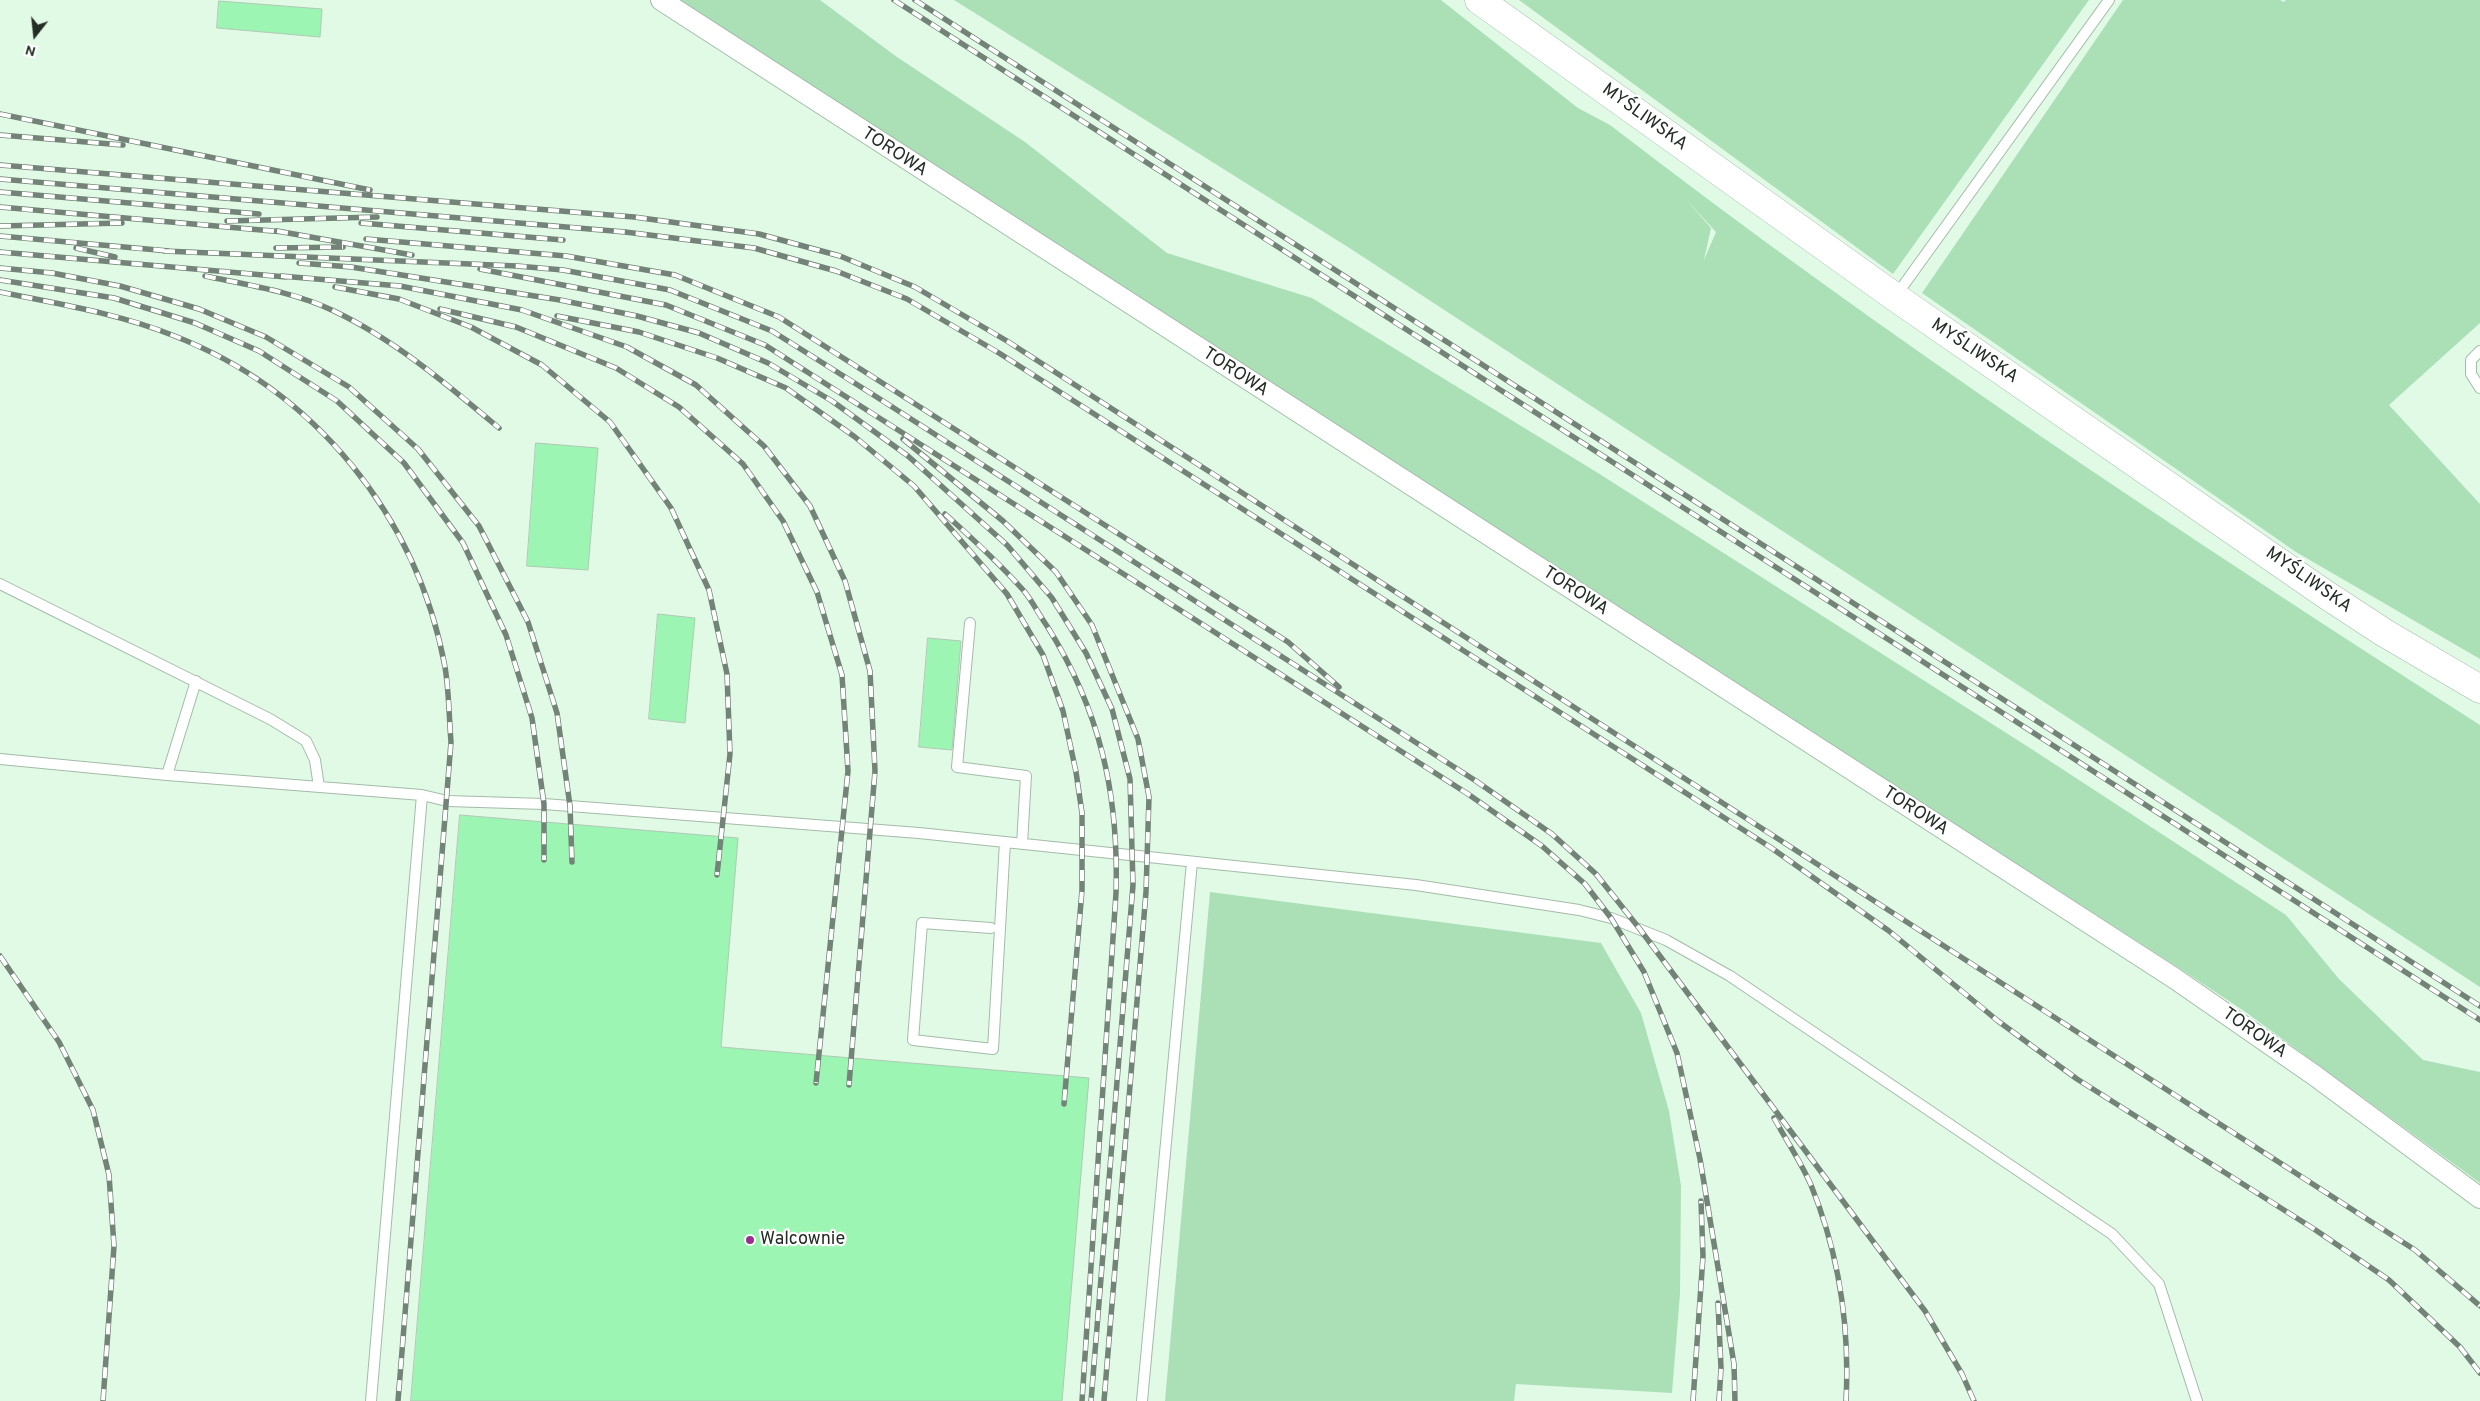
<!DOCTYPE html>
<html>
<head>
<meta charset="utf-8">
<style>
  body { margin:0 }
  #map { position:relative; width:2480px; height:1401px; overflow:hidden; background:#e1fae6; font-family:Overpass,sans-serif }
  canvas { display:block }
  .north { position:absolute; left:10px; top:10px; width:50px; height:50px; -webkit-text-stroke:4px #fff; paint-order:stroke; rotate:196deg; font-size:14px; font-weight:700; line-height:20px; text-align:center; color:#232c25 }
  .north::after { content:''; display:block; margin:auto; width:18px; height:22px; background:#232c25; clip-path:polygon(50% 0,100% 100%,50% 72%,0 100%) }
</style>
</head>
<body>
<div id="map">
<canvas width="2480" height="1401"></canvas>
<div class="north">N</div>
</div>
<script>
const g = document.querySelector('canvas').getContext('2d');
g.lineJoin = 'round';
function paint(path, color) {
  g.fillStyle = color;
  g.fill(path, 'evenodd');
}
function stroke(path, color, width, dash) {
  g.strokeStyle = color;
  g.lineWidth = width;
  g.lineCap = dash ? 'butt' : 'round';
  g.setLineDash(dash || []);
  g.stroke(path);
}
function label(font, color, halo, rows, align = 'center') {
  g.font = font + ' Overpass,sans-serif';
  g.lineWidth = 4.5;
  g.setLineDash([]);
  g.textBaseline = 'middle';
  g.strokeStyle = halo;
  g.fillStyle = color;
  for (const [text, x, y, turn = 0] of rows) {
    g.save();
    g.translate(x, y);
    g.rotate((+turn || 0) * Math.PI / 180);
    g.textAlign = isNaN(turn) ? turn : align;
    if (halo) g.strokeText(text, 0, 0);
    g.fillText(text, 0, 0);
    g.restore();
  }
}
paint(new Path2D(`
  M680,0H820L897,57L1025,142L1167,253L1312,298L1598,473L2033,750L2286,915L2339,979L2423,1060L2480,1072V1183L2244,1011L2179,968L1052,244Z
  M954,0H1441L1578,108L1610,125C1889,340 2183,535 2480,725V987L1351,249ZM1685,198L1716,232L1704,260L1711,228Z
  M1519,0H2089L1893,274Z
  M2123,0H2280L2284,2L2286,0H2480V323L2389,405L2480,504V659L2296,552L1922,293Z
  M1210,892L1601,943L1641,1013L1669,1111L1681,1186L1680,1294L1672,1393L1516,1384L1514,1401H1165Z`), '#abe0b7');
const building = new Path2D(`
  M219,1L322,9L320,37L217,28Z
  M536,443L598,448L588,570L527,566Z
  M658,614L695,618L685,723L649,719Z
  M928,638L961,641L952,750L919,747Z
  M460,815L738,838L721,1047L1089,1078L1062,1401H411Z`);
paint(building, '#9df5b3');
stroke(building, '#b0c8b5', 1);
const lane = new Path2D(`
  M1895,297L2109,0
  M2480,351L2471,360V374L2480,388
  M0,584L270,719L306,741L315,760L319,787
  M970,623L957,767L1026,776L1022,844
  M0,759L167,775L422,795L447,801L544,804L919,833L1416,885L1579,910L1611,918L1666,940L1730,976L2112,1234L2159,1284L2197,1401
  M167,775L196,681
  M991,928L922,923L913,1040L993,1049L1005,842
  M371,1401L422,795
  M1142,1401L1192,862`);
const street = new Path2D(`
  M661,0L2174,978L2314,1075L2480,1198`);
const secondary = new Path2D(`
  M1479,0L1895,297L2325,594L2383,632L2480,689`);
stroke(lane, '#a3bba8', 12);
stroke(street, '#a3bba8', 22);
stroke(secondary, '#a3bba8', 29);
stroke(lane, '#fff', 10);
stroke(street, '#fff', 20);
stroke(secondary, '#fff', 28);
const rail = new Path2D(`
  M894,0L2480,1020
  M915,0L2480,1006
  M0,114L370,190
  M0,135L123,145
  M0,165L634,217L759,234L840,256L915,287L1007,341L2339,1201L2415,1250L2480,1306
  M0,179L625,232L754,248L836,271L907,299L999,353L1770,847L1889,931L1998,1021L2077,1079L2314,1229L2389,1280L2460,1347L2480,1373
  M0,192L259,214
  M0,207L284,232
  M227,221L377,217
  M361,223L563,240
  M0,226L122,223
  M277,231L412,255
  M0,236L169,251
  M366,239L566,256L675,275L779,317L1288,642L1339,687
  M76,248L115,257
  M276,248L343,247
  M164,251L517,266L563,270L670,290L772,331L872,394L1476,781L1552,834L1596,874L1639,928L1925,1311L1962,1374L1974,1401
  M0,252L286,277
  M299,263L351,267L560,300L637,316L699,333L768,363L832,401L908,456L1007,545L1052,598L1086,653L1112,709L1130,779L1133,885L1091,1401
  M0,268L52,273L120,286L199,309L266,337L349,387L418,449L479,526L528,622L557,713L570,806L572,862
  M480,269L666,305L765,345L1468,794L1542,846L1585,884L1611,918L1644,972L1677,1053L1700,1159L1734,1364L1735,1401
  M205,276C248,285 295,292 334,311C395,340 448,385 499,428
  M281,276L400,286L522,310L627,347L696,385L764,446L810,506L845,581L870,671L875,771L849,1085
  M0,280L114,298L195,323L259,351L337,401L404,463L463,543L506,635L532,718L544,804V860
  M335,287L399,299L471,327L542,365L610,422L671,508L709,590L727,674L730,754L717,875
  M0,292C58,304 117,313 172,335C315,390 417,516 445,667C449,691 449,717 451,742L398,1401
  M440,309L516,327L616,368L679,407L743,464L783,521L817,592L842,675L848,771L816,1083
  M557,316L639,332L717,358L786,388L855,437L914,486L1007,594L1043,655L1063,711L1076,772L1082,813V890L1064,1104
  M903,439L1003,521L1056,572L1092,625L1138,739L1149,797L1146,892L1104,1401
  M945,514C973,539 1000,564 1024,591C1033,602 1039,615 1047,626C1100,710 1119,794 1116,893L1082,1401
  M0,956L59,1042L93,1110L109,1175L114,1246L103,1401
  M1774,1118C1786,1140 1801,1162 1811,1185C1839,1254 1850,1326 1846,1401
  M1718,1303L1721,1368L1719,1401
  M1693,1401L1703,1256L1701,1201`);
stroke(rail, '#738377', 5.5);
stroke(rail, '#fff', 4, [11]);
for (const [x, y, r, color] of [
  [750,1240,5,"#982e90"]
]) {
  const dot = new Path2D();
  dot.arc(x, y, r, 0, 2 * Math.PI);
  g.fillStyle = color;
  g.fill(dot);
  stroke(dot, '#fff', 2);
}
label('18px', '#232c25', '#fff', [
  ["MYŚLIWSKA",1644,118,36],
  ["TOROWA",894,153,33],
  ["MYŚLIWSKA",1974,352,34],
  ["TOROWA",1235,373,33],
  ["MYŚLIWSKA",2308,581,35],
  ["TOROWA",1575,592,33],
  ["TOROWA",1915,812,33],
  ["TOROWA",2254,1034,35]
]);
label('18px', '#232c25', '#fff', [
  ["Walcownie",760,1240]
], 'left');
</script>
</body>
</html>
